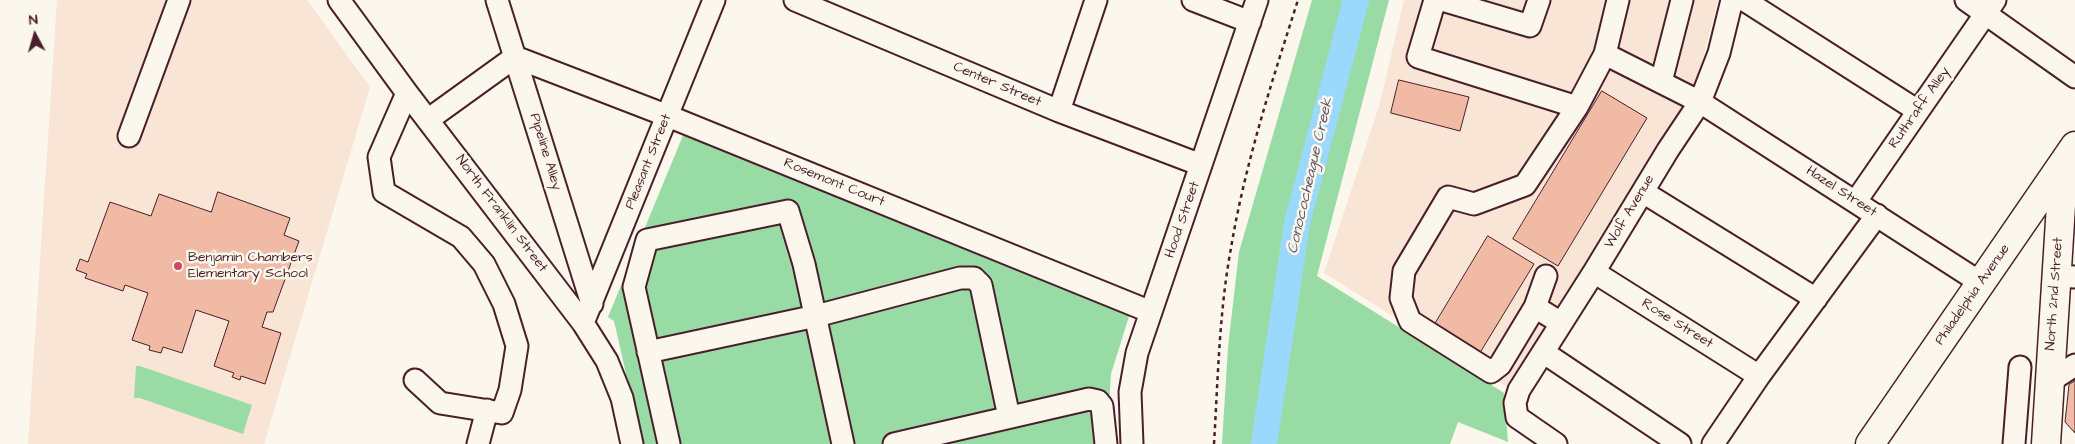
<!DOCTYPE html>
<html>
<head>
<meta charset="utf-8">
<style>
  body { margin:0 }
  #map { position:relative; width:2075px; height:444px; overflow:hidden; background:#fbf7ec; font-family:"Architects Daughter",sans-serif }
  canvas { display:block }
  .north { position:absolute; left:10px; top:10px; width:50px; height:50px; -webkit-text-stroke:4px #fbf7ec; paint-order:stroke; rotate:354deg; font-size:14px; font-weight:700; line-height:20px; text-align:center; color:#4a1f2b }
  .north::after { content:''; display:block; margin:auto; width:18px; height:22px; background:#4a1f2b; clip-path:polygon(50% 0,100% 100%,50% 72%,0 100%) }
</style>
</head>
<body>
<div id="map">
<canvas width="2075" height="444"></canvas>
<div class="north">N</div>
</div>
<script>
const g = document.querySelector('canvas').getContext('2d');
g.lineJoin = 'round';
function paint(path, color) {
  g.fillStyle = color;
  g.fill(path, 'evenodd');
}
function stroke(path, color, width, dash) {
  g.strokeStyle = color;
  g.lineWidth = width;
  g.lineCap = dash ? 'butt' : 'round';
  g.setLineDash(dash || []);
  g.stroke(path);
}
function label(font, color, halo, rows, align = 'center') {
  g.font = font + ' "Architects Daughter",sans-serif';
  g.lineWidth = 5;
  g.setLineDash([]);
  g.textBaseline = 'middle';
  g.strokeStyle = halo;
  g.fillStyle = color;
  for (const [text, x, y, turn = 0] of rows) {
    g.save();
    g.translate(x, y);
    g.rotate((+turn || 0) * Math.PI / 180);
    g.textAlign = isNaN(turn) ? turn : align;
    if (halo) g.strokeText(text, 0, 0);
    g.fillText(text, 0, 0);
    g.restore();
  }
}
paint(new Path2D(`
  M57,0H307L370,87L264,444H28Z
  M1404,0H1718L1693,97L1507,387L1324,273L1380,103Z`), '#f8e5d6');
paint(new Path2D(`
  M1312,0H1389L1317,276L1504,393L1508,442L1458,422L1450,444H1222L1228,347L1239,252Z
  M684,133L1131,310L1111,374L1109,405L1112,444H642L614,321L608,317Z
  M136,366H140L252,405L243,434L140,398H134Z`), '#99dba5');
stroke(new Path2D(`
  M1264,444L1297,223L1356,0`), '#9ad9fc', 26);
const building = new Path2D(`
  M1399,80L1469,97L1460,131L1391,113Z
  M1602,91L1647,118L1558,266L1513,239Z
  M218,192L290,218L284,235L299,241L273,312H267L262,327L281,333L265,384L241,376L240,380L232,377L234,373L214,366L229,321L196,310L182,353L163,347L161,353L149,350L150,346L132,340L148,293L125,285L123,291L85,278L87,274L76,270L80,259L88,262L110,202L151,216L159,194L211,212Z
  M1488,236L1534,264L1478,356L1432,329Z
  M2075,381V433L2065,422L2069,385Z`);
paint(building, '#f0baa4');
stroke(building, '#4a1f2b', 1);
const minor = new Path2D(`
  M339,0L407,93L583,323L607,361L622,398L632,444
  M497,0L592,304
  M795,0L1059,111L1201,165
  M1193,0L1250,22
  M1435,0L1418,57L1577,107L1605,54
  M1442,0L1530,26L1539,0
  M1618,0L1605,54L1700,102L1981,283
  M1744,0L1918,111
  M1966,0L2075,77
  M1661,82L1682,0
  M407,93L379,157L384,192L461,237L484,264L504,304L517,346L510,390L502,413L440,403L415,380
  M1059,111L1096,0
  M429,119L515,57L668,116L1151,312
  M129,136L179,0
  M1643,192L1816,299
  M1856,201L1995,0
  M1594,272L1759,376
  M1546,276L1535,307L1561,323
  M2056,276L2075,277
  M1535,307L1500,365L1491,372L1410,321L1401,298L1404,271L1448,197L1474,204L1525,185L1577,107
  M583,323L714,0
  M648,352L816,316L960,278H974L981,285L1009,417
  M1543,352L1680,444
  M2049,382L2075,365
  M478,444L487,410
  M669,444L634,287L647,240L788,211L804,264L843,444
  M894,444L1089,399L1098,401L1102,406L1106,444
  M1132,444L1130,392L1137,353L1257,0
  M1556,444L1517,417L1515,403L1519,390L1594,272L1668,150L1700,102L1719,53L1732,0
  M1713,444L1759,376L1877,215
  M2014,444L2020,367`);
const major = new Path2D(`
  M1870,444L2075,146
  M2046,444L2062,189L2068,164`);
stroke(minor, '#4a1f2b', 25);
stroke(major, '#4a1f2b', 31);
stroke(new Path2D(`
  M1214,444C1218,379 1219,313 1231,248C1245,164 1272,81 1298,0`), '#4a1f2b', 2.5, [4, 4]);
stroke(minor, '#fbf7ec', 21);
stroke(major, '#fbf7ec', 28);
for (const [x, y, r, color] of [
  [178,266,5,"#d1495b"]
]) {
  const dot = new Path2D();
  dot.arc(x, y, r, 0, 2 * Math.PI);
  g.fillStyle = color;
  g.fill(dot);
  stroke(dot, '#fbf7ec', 2);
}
label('14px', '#4a1f2b', '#fbf7ec', [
  ["Center Street",997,85,23],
  ["Ruthraff Alley",1920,108,-55],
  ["Pipeline Alley",545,152,73],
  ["Pleasant Street",649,162,-68],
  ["Rosemont Court",834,183,22],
  ["Hazel Street",1841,192,33],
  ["Wolf Avenue",1630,212,-59],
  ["North Franklin Street",501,214,53],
  ["Hood Street",1183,220,-71],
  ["North 2nd Street",2055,294,-86],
  ["Philadelphia Avenue",1973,295,-55],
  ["Rose Street",1677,324,32]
]);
label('14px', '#4a1f2b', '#fbf7ec', [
  ["Benjamin Chambers",188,258],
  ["Elementary School",188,274]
], 'left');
label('italic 15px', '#5e4e5f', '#fbf7ec', [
  ["Conococheague Creek",1311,176,-77]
]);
</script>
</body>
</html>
